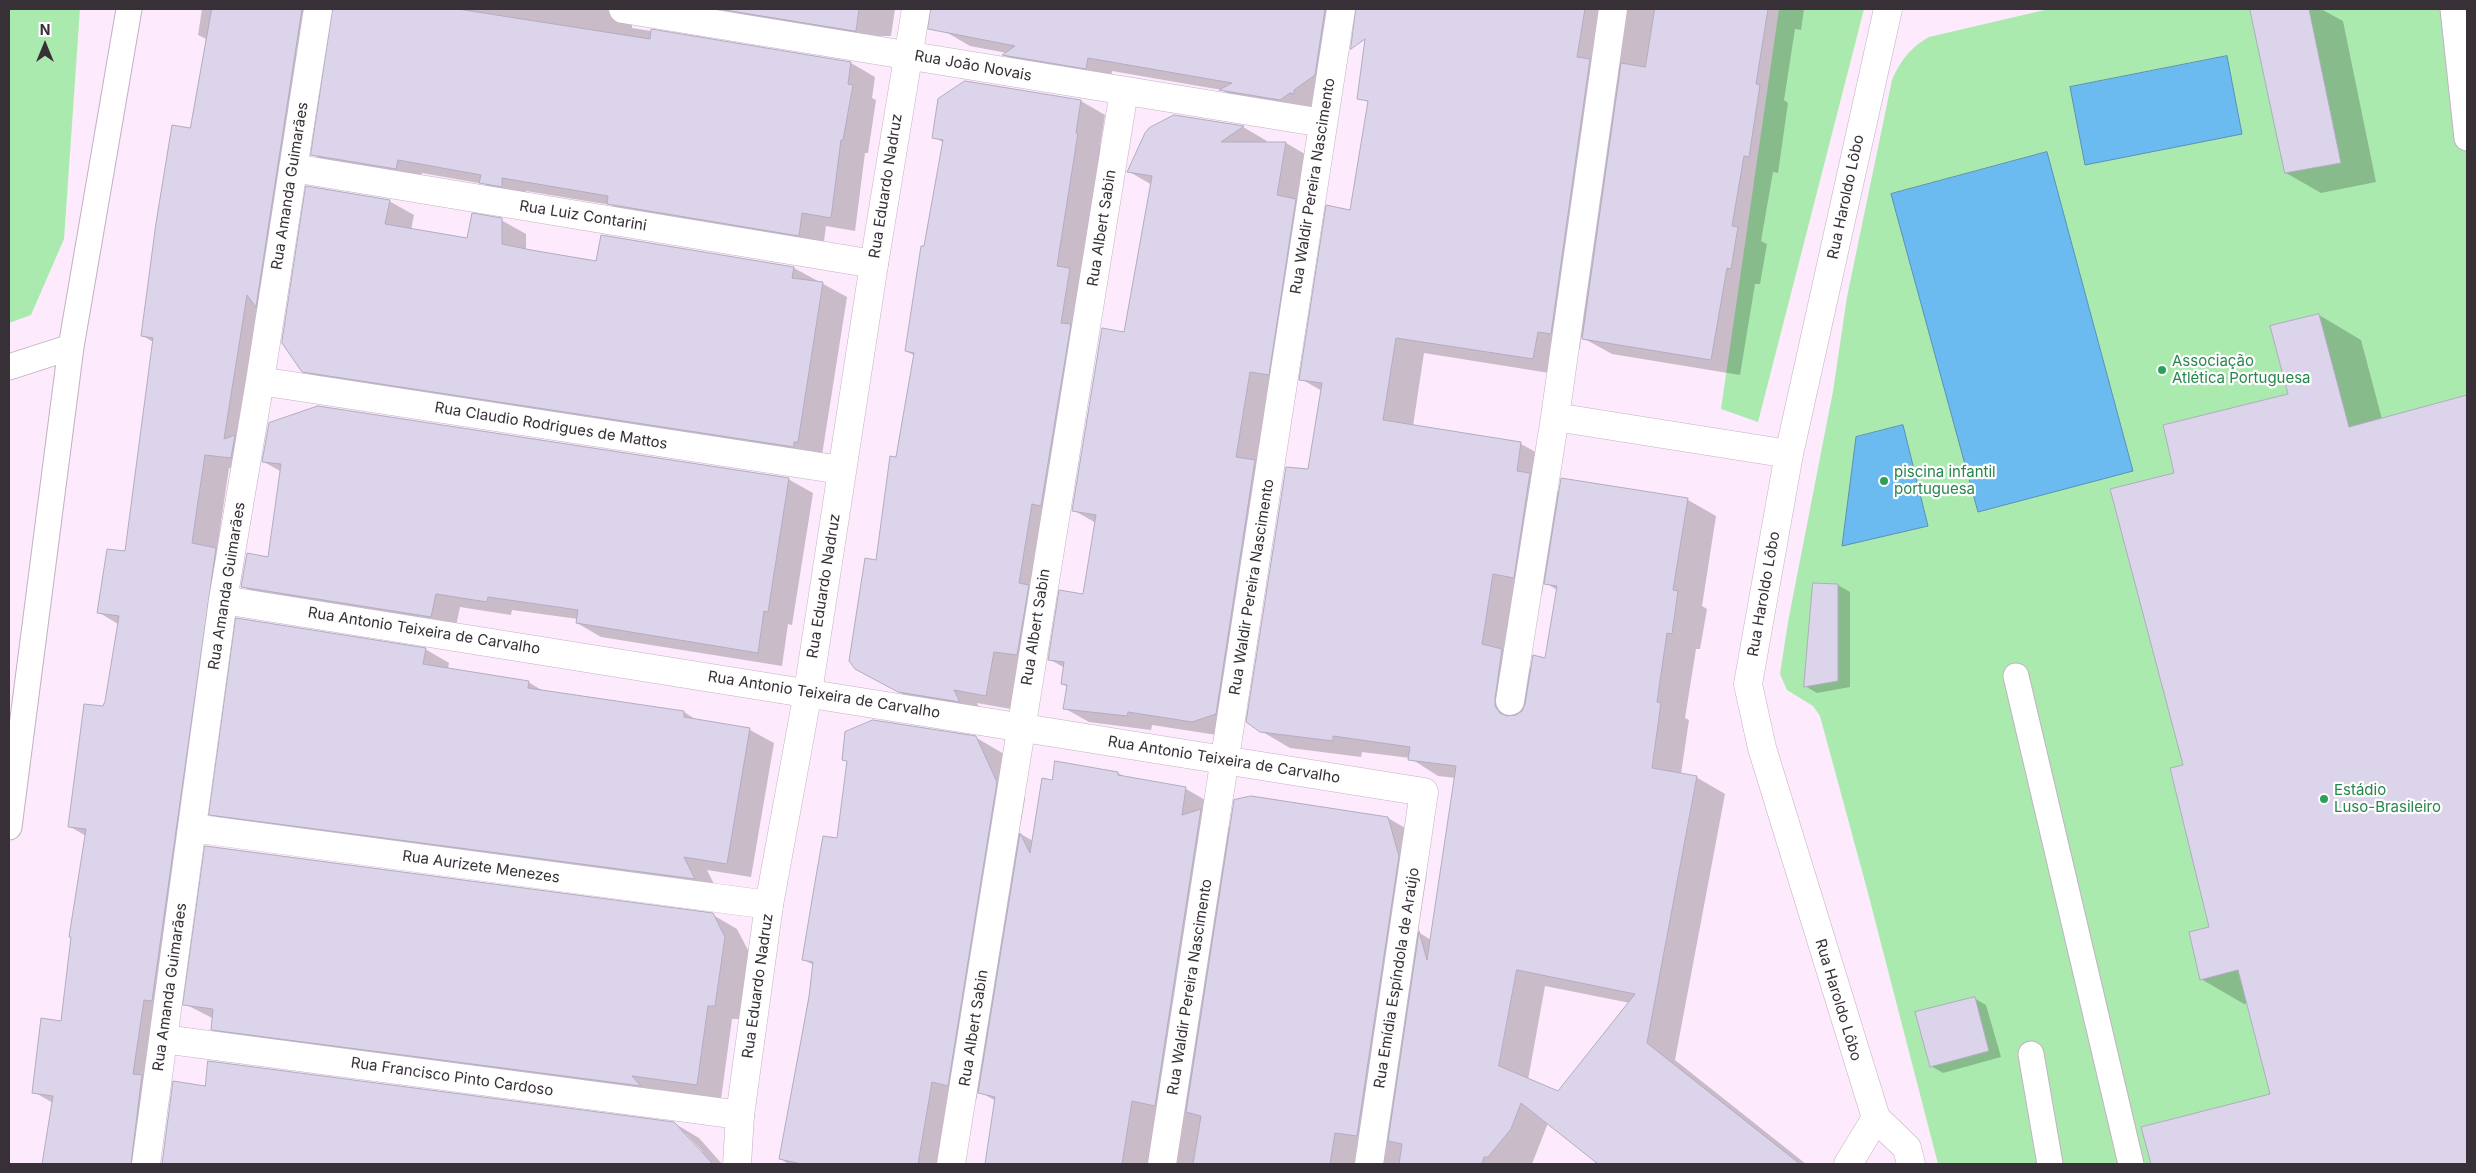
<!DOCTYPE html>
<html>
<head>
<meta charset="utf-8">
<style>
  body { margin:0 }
  #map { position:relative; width:2476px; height:1173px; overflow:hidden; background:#fdeafc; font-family:Inter,sans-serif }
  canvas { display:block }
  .frame { position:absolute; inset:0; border:10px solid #373037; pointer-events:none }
  .north { position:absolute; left:20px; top:20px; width:50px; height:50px; -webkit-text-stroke:4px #fefefe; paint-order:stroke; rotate:0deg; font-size:14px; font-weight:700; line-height:20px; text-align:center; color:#373037 }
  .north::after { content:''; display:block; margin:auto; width:18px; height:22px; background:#373037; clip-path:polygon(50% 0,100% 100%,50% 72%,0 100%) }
</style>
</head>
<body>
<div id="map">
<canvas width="2476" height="1173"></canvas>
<div class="frame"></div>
<div class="north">N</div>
</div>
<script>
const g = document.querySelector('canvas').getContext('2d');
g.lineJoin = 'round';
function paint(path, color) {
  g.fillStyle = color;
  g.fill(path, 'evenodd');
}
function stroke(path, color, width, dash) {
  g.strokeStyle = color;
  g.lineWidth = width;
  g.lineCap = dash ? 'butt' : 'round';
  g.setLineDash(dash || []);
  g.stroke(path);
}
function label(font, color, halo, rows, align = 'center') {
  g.font = font + ' Inter,sans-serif';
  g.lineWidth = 4.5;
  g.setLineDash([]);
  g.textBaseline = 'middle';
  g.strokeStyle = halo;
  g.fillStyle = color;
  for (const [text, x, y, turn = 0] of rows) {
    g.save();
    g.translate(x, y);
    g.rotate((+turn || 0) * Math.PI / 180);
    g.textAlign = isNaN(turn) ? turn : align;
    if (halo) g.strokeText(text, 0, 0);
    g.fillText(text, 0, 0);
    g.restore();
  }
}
paint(new Path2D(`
  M9,9H80L64,239L31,315L9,323Z
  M1779,9H1864L1758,422L1721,409Z
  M2049,9H2467V1164H1938L1868,893L1820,716L1813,706L1787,690L1780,674L1788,622L1833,391L1847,297L1892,80C1901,60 1910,48 1929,37Z`), '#aaeaaf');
const water = new Path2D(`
  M2227,56L2242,134L2085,165L2070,87Z
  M2047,152L2133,471L1978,512L1891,194Z
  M1903,425L1928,526L1842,546L1856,437Z`);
paint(water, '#6bbaf0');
stroke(water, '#5b91b8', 1);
paint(new Path2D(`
  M202,9H319L255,472L229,468L217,549L240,563L156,1164H44L53,1103L34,1092L62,1022L86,836L69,826L106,702L118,624L98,612L126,553L153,342L143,336L191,129L206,39L198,35Z
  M342,9H641L632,20V28L851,63L875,77L872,98L876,100L868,153H865L855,231L826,226L823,249L632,217L611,205L526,191V200L505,196L484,184L422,173L420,182L337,168L312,154L334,14Z
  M662,9H895L891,36H881L880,44Z
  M950,9H1345L1339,89L1304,113L1245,104L1222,90L1112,71L1110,82L1027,68L1004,55L1007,53L970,46L946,32Z
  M1379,9H1804L1801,30L1795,29L1784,100L1788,103L1778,173L1773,172L1761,241L1767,244L1760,284H1755L1740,375L1612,354L1581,337L1580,349L1566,347L1562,375L1424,353L1413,426L1521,444L1550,460L1546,484L1560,492L1562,480L1688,500L1716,516L1702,606L1707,609L1700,649H1696L1685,718L1689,720L1681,774L1696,777L1725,794L1675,1060L1806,1164H1594L1596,1162L1548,1123L1532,1164H986L996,1101L978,1091L976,1101L961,1097L949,1164H788L781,1159L814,965L804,960L838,839L848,762L843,759L975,737L1004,754L1025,799L1019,833L1033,841L1052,781L1118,773L1125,777L1186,789L1214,805L1213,817L1231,828L1235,802L1259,797L1388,818L1417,835L1427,873L1418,932L1431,940L1456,778L1438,776L1410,758L1362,752L1361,757L1290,748L1261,731L1322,391L1301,379L1351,212L1369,102L1364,100ZM1544,582L1557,590L1546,660L1532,668L1511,655L1522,590L1542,594ZM1545,986L1630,1003L1558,1093L1528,1080Z
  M2270,9H2321L2343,21L2376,182L2321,193L2286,173L2252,12Z
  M965,82L1081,101L1105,115L1100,147L1102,148L1011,709L977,703L983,715L924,705L881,683L878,561L915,356L906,351L944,143L934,137Z
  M1174,116L1243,127L1267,141L1263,143H1286L1310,157L1217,735L1152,725L1151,730L1089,722L1064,708L1068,687L1062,684L1065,668L1049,659L1084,595L1096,523L1073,510L1126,333L1152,185L1128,171Z
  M389,201L414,215L411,230L468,240L501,220L526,234V250L597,262L794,268L847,297L822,455L328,385L303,371Z
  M2319,315L2361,340L2382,419L2467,397V1164H2152L2143,1128L2272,1095L2248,1003L2244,1004L2201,979L2211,928L2185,765L2176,474L2289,395Z
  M264,462L788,479L813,493L792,625L788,624L782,666L601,637L577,623L578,619L512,610L511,615L460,607L455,631L267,600L242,586L269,559L282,472Z
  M1838,585L1850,592V687L1817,693L1805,686Z
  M425,649L449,663L448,669L528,682L545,692L684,712L698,721L750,730L774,743L751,877L707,870L718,892L235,828L211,814Z
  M713,915L737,929L749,952L739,1019H732L721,1099L653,1089L663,1099L237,1043L213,1029L214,1019L185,1004Z
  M1974,998L1986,1005L2001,1057L1943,1073L1931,1066Z
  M174,1082L207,1087L674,1123L699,1138L722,1164H163ZM683,1134H686L703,1152L701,1154Z`), '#0003');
const building = new Path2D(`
  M212,9H302L256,307L247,295L224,439L235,435L231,458L205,455L197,508L192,543L216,548L152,1001L144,1000L133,1074L142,1075L131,1164H42L53,1096L32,1093L41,1018L61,1021L71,937H69L86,829L68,827L84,704L103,706L105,701L119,616L97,613L107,549L125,551L153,338L141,336L156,223L172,125L190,128Z
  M333,9H458L650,39L651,29L851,62L848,84L853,85L843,140H841L831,218L802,213L799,236L607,204L608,196L502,178V187L479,183L481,175L398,160L396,169L311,155Z
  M719,9H859L856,31Z
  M931,9H1325L1315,75L1294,90V94L1290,93L1280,100L1219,90L1232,83L1088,58L1086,69L1002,55L1015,46L928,29Z
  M1356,9H1585L1577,57L1590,59L1551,334L1538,332L1533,359L1396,338L1383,420L1521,442L1517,471L1530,473L1514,578L1493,574L1482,644L1502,649L1495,699V706L1500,713L1507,716L1516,715L1522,711L1525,704L1533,655L1545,658L1557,586L1544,584L1561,478L1688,498L1673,590L1678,591L1672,634L1667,633L1657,702L1661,703L1652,768L1697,776L1647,1043L1800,1164H1598L1521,1103L1511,1129L1488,1157H1484L1482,1164H1399L1402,1144L1388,1141L1419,931L1427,960L1456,766L1408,760L1410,747L1333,736V741L1260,732L1246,722L1286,467L1308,469L1322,383L1299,380L1326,205L1350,210L1368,101L1357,99L1365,39L1351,49ZM1517,970L1635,994L1558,1091L1499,1066Z
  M1655,9H1768L1756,84L1760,85L1749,157L1744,156L1732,226L1738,227L1731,269L1727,268L1711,360L1582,339L1621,63L1645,67Z
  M2250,9H2309L2341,163L2285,173Z
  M965,81L1081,100L1076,133H1078L1057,266L1070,268L1061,323L1071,324L1041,506L1032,504L1019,583L1029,585L1017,655L994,652L986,696L954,690L960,702L898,692L855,669L849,661L865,558L876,560L890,456L896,457L914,353L905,351L921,246H924L943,140L932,138L938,99Z
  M1174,115L1244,126L1221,142H1286L1277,195L1296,199L1269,375L1250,372L1236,457L1255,460L1216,714L1192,722L1128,712L1127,716L1063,709L1067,685L1061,684L1064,662L1048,660L1059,590L1083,594L1096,515L1072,511L1102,328L1124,332L1152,176L1127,172L1145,133L1149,128Z
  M306,186L390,200L385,224L467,238L472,213L502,218V244L531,250L596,261L601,235L794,267L792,278L823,282L798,442H794V447L302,372L282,343Z
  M2319,314L2349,427L2467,395V1164H2151L2141,1127L2270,1094L2238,970L2200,980L2189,932L2209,927L2170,768L2183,765L2110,489L2174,473L2163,425L2288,394L2270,326Z
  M318,406L789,478L768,612L764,611L758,653L576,623L578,610L488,597L487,602L436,594L431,617L241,587L247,553L268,557L281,464L262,462L269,423Z
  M1813,583L1838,584V681L1804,687Z
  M236,618L426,648L423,664L529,681L528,688L684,711V717L750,728L727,864L684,857L695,879L209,815Z
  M873,720L976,736L997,782L948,1086L932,1082L918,1164H802L779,1159L809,997L813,962L802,960L814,888L823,836L837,838L847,761L842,760L845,732Z
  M1055,761L1118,772V775L1186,787L1182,815L1201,809L1155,1106L1132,1101L1122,1164H985L995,1097L978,1093L1020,833L1030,853L1042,778L1052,780Z
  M1251,796L1388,817L1399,856L1357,1136L1335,1133L1330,1164H1193L1201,1116L1186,1112L1234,800Z
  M205,846L713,913L725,937L715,1006H708L697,1085L632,1076L641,1086L211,1030L213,1009L183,1005Z
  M1975,997L1989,1051L1930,1067L1915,1012Z
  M208,1061L674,1122L713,1164H162L173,1081L205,1086Z`);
paint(building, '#dbd4eb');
stroke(building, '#b2acc1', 1);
const lane = new Path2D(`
  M2453,9L2467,138
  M9,367L71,347
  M2016,676L2131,1164
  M9,827L71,347L129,9
  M2031,1054L2050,1164`);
const street = new Path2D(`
  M623,9L1323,123
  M293,168L874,264
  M260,381L841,470
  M1555,417L1789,454
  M223,600L1424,792L1369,1164
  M1510,701L1555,417L1613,9
  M192,828L769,905
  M163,1039L740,1115
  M1876,1118L1907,1148L1911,1164
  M146,1164L223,600L260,381L318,9
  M951,1164L1124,91
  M1162,1164L1341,9
  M1848,1164L1876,1118L1762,748L1748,684L1789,454L1888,9`);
const secondary = new Path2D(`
  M737,1164L740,1115L769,905L808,692L874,264L916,9`);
stroke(lane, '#c3b1c2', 27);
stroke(street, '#c3b1c2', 29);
stroke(secondary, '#c3b1c2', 29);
stroke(lane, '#fff', 25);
stroke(street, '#fff', 28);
stroke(secondary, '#fff', 28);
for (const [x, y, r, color] of [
  [2162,370,5,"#2e9e5b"],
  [1884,481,5,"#2e9e5b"],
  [2324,799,5,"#2e9e5b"]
]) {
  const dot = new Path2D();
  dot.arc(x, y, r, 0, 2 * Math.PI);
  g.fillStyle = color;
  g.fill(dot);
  stroke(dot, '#fefefe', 2);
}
label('15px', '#373037', '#fefefe', [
  ["Rua João Novais",973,66,10],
  ["Rua Amanda Guimarães",290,186,-81],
  ["Rua Eduardo Nadruz",886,186,-81],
  ["Rua Waldir Pereira Nascimento",1313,186,-81],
  ["Rua Haroldo Lôbo",1846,197,-78],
  ["Rua Luiz Contarini",583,216,9],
  ["Rua Albert Sabin",1102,228,-81],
  ["Rua Claudio Rodrigues de Mattos",551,426,9],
  ["Rua Amanda Guimarães",227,586,-81],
  ["Rua Eduardo Nadruz",824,586,-81],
  ["Rua Waldir Pereira Nascimento",1252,587,-81],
  ["Rua Haroldo Lôbo",1764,594,-80],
  ["Rua Albert Sabin",1036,627,-81],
  ["Rua Antonio Teixeira de Carvalho",424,631,9],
  ["Rua Antonio Teixeira de Carvalho",824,695,9],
  ["Rua Antonio Teixeira de Carvalho",1224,760,9],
  ["Rua Aurizete Menezes",481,867,8],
  ["Rua Emídia Espíndola de Araújo",1397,978,-81],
  ["Rua Eduardo Nadruz",758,986,-82],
  ["Rua Amanda Guimarães",170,987,-82],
  ["Rua Waldir Pereira Nascimento",1190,987,-81],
  ["Rua Haroldo Lôbo",1838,1000,73],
  ["Rua Albert Sabin",974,1028,-81],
  ["Rua Francisco Pinto Cardoso",452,1077,8]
]);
label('15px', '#27864d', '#fefefe', [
  ["Associação",2172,361],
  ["Atlética Portuguesa",2172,378],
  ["piscina infantil",1894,472],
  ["portuguesa",1894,489],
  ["Estádio",2334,790],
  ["Luso-Brasileiro",2334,807]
], 'left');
</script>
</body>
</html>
